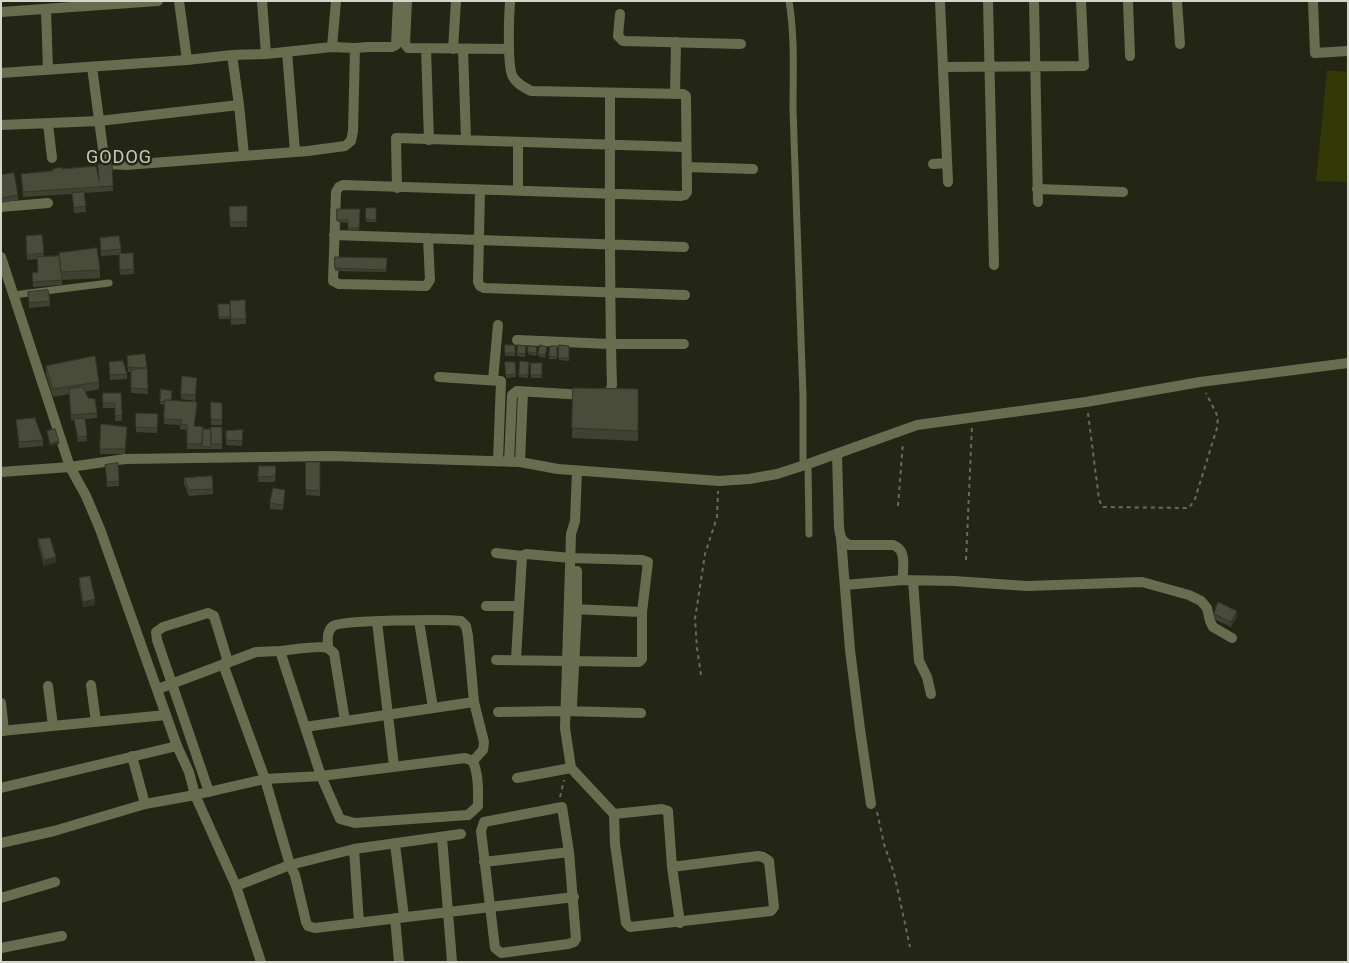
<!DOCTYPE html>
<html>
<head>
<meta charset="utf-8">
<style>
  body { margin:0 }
  #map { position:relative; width:1349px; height:963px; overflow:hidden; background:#242615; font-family:Roboto,sans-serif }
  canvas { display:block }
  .frame { position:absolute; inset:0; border:2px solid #d4d6cb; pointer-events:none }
</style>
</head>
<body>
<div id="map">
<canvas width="1349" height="963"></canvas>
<div class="frame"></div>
</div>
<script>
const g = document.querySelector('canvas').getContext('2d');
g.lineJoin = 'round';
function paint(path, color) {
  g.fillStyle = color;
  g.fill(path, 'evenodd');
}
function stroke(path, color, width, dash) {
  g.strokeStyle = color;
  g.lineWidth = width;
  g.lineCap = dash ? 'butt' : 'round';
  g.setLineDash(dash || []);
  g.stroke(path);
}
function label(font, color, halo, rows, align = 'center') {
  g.font = font + ' Roboto,sans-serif';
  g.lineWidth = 5;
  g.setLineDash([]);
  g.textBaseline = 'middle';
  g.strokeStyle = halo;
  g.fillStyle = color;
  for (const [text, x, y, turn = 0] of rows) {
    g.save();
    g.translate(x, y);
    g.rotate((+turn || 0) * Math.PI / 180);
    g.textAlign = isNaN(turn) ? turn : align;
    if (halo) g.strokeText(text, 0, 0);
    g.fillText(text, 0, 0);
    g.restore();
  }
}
paint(new Path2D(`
  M1348,42V182L1316,181L1327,70L1346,72Z`), '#343806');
stroke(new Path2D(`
  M1088,413L1099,499L1102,507L1189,508L1195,499L1217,428L1218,417L1206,393
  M898,506L903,442
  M966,560L972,427
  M701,675L697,648L695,619L705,554L717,517L718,491
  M560,797L564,780
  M877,812L884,844L894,873L910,947`), '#686a5c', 2, [4, 4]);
stroke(new Path2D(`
  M789,1C795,37 793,73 793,109L803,397V466
  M13,295L109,283
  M808,464L809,534`), '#696d4f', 7);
stroke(new Path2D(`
  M179,1L187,60
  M262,1L266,54
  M407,1L405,44L408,48L509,49
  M940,1L948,182
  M988,1L994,265
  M1034,1L1038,202
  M1128,1L1130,56
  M1177,1L1180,44
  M1313,1L1315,53L1348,51
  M46,10L48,69
  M1,12L158,1
  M620,14L618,36L623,41L741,44
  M332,47L336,1
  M426,48L429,140
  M453,49L456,1
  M463,49L466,140
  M287,52L295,151
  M92,67L104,157L109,164L126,165L308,151L345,146L351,141L353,131L355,48
  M943,67L1084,66L1081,1
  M1,73L187,60L232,55L266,54L332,47L355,48L369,47H392L396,45L398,1
  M675,94L676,42
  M239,105L244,155
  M48,124L52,158
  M1,125L99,121L239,105L232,55
  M933,164L947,163
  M687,167L753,169
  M397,188L396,138L685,147
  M1037,189L1123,192
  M480,190L478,282L480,286L484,288L685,295
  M518,191V142
  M1,207L48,203
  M334,235L684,247
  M428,238L430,280L426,286L339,284L333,281L336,192L339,187L343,185L681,196L685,195L687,192L686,96L683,94L531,91C524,87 517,84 513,77C507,68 509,16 510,3
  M517,340L610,344H684
  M439,377L501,381L498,461
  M493,380L498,325
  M602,396L609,394L612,385C609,287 610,190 610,93
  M837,454L839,527C840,536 841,541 849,545H893C908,550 902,568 903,580L954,581L1027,586L1142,582L1189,595L1201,601L1207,608L1210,621L1213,627L1232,638
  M509,462L512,395L517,391L585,395
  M520,462L523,392
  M577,471L575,521L571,534L565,728L571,768L614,814L615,844L626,923L630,927L771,911L774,907L769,861L763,857L758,856L672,867
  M1,472L70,467L125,459L333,456L520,462L558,469L719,481L749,479L777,474L808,464L917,425L1086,402L1200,382L1348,363
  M841,538L850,650L860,729L871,804
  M496,553L522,556
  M913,581L919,661L927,677L931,694
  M845,585L903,580
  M486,606H519
  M571,609L642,612
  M419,621L433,708
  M377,622L394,766
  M328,648C328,640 326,632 333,626C341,620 446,619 461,621L466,626L468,636L474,702
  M280,651C290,650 320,645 327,648C330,649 331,651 334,653L345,721
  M496,660L639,662L642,659V612L648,562L642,560L571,558L526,554L522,556L516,659
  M91,685L96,722
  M48,686L53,726
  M158,689L256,652L280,651L305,727L474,702L484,742L483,750L473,761
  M1,703L4,731
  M572,706L577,610V571
  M498,712L565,711L641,713
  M305,727L321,776L340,819L355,823L468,815L478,806C478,791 479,776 473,761L465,758L321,776L265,779L290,865L354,849L461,834
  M1,731L166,715
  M132,756L145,804
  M517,778L571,768
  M1,788L177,746
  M209,792L157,640L156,632L163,627L208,613L214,616L228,662
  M562,807L569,852L576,939L574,942L568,944L501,953L495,948L481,831L484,822Z
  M614,814L662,809L668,811L672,867L680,923
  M442,837L452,962
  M1,843L54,831L145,804L195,795L265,779L223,664
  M395,844L404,917
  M354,849L359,923
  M484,862L569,852
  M236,886L290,865L295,875L306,922L308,926L315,928L574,897
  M1,898L55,882
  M395,918L399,962
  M1,948L62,936`), '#696d4f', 10);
stroke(new Path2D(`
  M1,257L70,467L86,496L100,529L177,746L189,772L195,795L236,886L261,962`), '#696d4f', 10);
paint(new Path2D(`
  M112,164L113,191L84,193L86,212L74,213L72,194L23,197L21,174L62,169L98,179Z
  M1,175L18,195V200L1,203Z
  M247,206V227H230L229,207Z
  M366,208H376V222H366Z
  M337,209H360L359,230H348V223L337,222Z
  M42,235L44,257L100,270V278L62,280V285L33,287L32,273L38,272L37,259L27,260L26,236Z
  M100,238L121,249V254L134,269V274L120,275L119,255L101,256Z
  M335,257L387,258L386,272L335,271Z
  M28,292L50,301V306L29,308Z
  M245,300L246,324L231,325L230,309V319H219L218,304H230Z
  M505,345H515V356H505Z
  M559,345L569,346V361L559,360Z
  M528,346L537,350L536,356L528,354Z
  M550,346H557V359H549Z
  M526,349L525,357L517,356V353Z
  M547,349L545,358L538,356V354Z
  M145,354L148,394L131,393V372H128L127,356Z
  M520,361L529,362L528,378L519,377Z
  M505,362H515L516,377L506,378Z
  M531,363H542V378H531Z
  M46,366L99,382V389L85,392L88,398L97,413V418L85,419L87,441L78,442L74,420H71L69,394L53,397L46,374Z
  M109,367L127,374V379L110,380Z
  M197,383L195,401L181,399V394Z
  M573,388L638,389V441L572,438Z
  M161,389L171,400L197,407L194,426L203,429H211L222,427V449H187V430L180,429V425L164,424L165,405L160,404Z
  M103,393H121L122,421H115V408H103Z
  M211,402L222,403V425H211Z
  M136,413L158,414L157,433L136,432Z
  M16,420L43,440V446L19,448Z
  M101,424L127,432L125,454H100Z
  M243,430L242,446L226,445V431Z
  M306,462H320V496L306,495Z
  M105,465L119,481V486L107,487Z
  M259,466L276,471L275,482H258Z
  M184,478L213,489V494L189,496L184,484Z
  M285,495L283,510L270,509V503Z
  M38,539L56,562L44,566L38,544Z
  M79,578L95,605L83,607L79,584Z
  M1214,614L1237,617L1231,627L1214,619Z`), '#404132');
paint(new Path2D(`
  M59,441V444L50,446V444Z
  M56,557V562L44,566V560Z
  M95,599V605L83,607V602Z
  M1237,611V617L1231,627V622Z`), '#343529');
const building = new Path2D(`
  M98,164H112L113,186L23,192L21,174L53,171V169L62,167V169L96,166L99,180Z
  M14,173L18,195L1,198V175Z
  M84,192L86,206L74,208L72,193Z
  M247,206V222H230L229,207Z
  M366,208H376V220L366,219Z
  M337,209H360L359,228H348V220H337Z
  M42,235L44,253L27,255L26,236Z
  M119,236L121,249L101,251L100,238Z
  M97,248L100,270L61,272L59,253Z
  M133,253L134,269L120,270L119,254Z
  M59,256L62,280L33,282L32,273L38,272L37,257Z
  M335,257L387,258L386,270L335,268Z
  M48,290L50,301L29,303L28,292Z
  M245,300L246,319H231L230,301Z
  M218,304H230V317H219Z
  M505,345H515V353H505Z
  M518,345L526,346L525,354L517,353Z
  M540,345L547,347L545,355L538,354Z
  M559,345L569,346V358H559Z
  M528,346L537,347L536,353L528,352Z
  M550,346H557V357L549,356Z
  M145,354L147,368L148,389L131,388V370L146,368L128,367L127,356Z
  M95,356L99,382L53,389L46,366Z
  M123,361L127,374L110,375L109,362Z
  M520,361L529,362L528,375H519Z
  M505,362H515L516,374L506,375Z
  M531,363H542V375H531Z
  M182,376L197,378L195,395L181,394Z
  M83,387L88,398L95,399L97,413L71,415L69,389Z
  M573,388L638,389V431L572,428Z
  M161,389L172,391L171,400H165V402L160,401Z
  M103,393H121L122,415L115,416V403H103Z
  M165,400L197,402L194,426L203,427L202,444H187V425L180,424L182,420L164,419Z
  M211,402L222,403V420L211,419Z
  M136,413L158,414L157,428L136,427Z
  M35,418L43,440L19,442L16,420Z
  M74,418L85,419L87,436L78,437Z
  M101,424L127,427L125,449H100Z
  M211,427H222V444H211Z
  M55,429L59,441L50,444L47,431Z
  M203,429H211V447L202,446Z
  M243,430L242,441L226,440V431Z
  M306,462H320V491L306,490Z
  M118,463L119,481L107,482L105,465Z
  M259,466H276L275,476L258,477Z
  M212,476L213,489L189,490L184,478Z
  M273,488L285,490L283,505L270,503Z
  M50,538L56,557L44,560L38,539Z
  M90,576L95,599L83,602L79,578Z
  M1218,602L1237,611L1231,622L1214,614Z`);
paint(building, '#4a4c3a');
stroke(building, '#343529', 1);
g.letterSpacing = '1px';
label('18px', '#c5c9b3', '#242615', [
  ["GODOG",119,158]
]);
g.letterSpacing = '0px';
</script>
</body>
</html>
